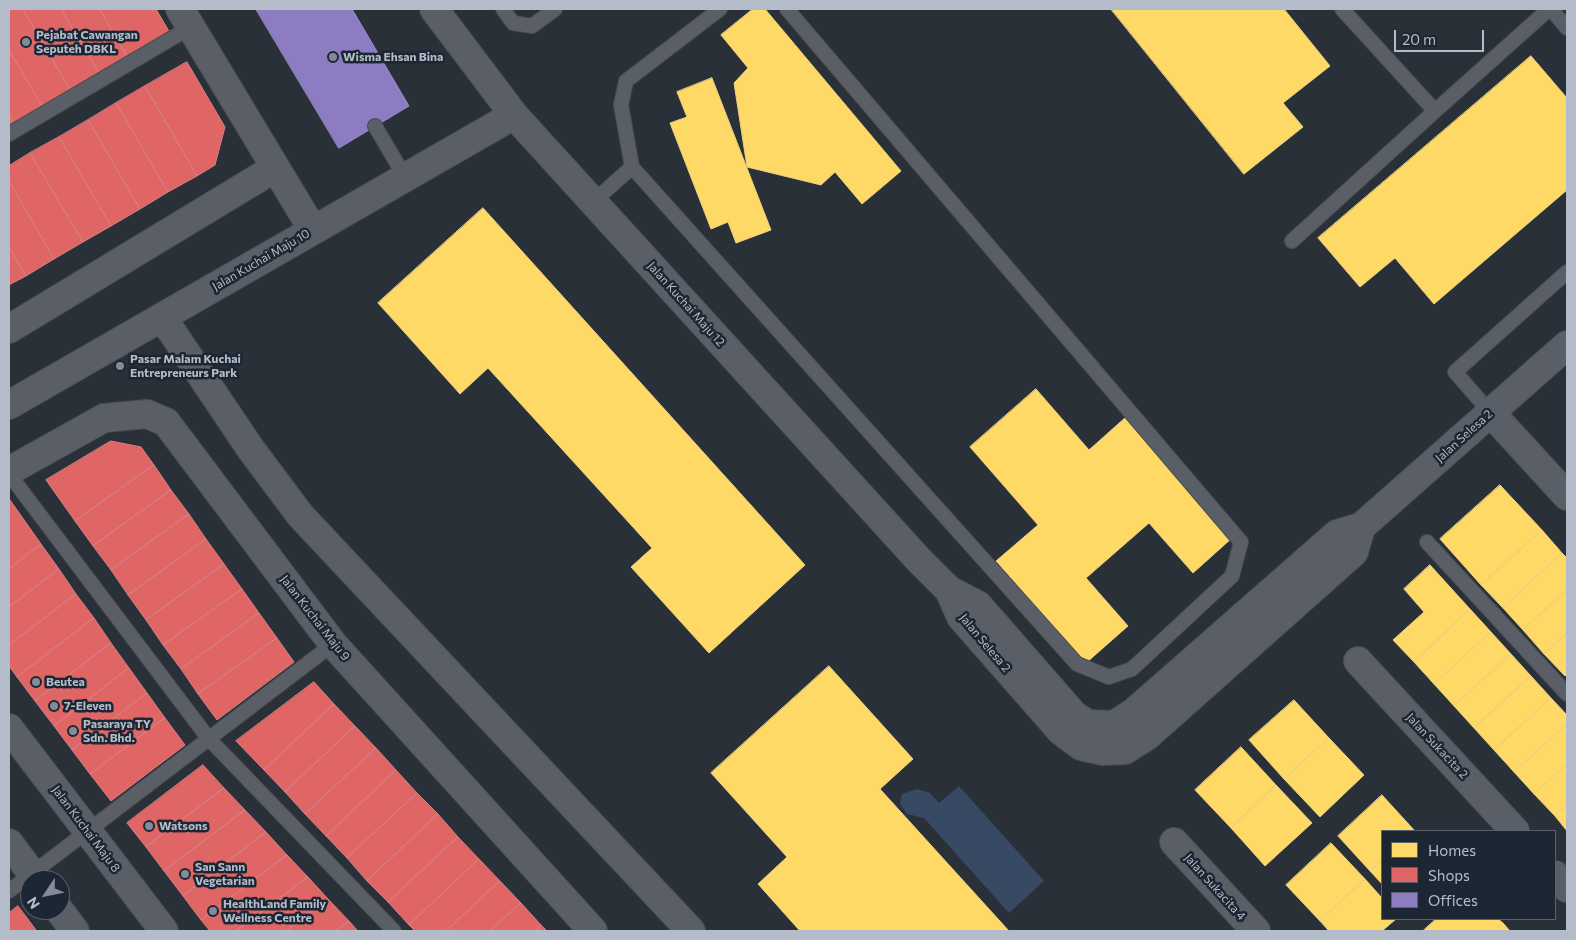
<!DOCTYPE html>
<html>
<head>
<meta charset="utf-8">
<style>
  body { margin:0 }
  #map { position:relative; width:1576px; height:940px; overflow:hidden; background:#2a3038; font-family:Commissioner,sans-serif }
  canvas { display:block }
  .frame { position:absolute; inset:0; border:10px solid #b4bcc9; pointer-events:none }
  .legend { position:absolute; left:1381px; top:830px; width:175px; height:90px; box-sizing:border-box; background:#1d2633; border:1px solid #59626f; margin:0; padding:6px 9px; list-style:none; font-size:15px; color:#b4bcc9 }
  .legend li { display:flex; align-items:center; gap:10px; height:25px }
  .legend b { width:25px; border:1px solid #59626f }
  .north { position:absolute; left:20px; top:870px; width:50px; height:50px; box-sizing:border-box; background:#1d2633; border:1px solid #59626f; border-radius:50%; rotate:236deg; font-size:14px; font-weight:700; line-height:20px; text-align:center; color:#b4bcc9 }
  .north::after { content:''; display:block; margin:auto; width:18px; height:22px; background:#848b96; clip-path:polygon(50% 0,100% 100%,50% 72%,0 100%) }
  .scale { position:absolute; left:1394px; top:30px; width:90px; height:22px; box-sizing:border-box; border:2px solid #b4bcc9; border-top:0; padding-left:6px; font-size:15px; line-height:18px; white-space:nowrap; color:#b4bcc9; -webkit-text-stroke:4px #1d2633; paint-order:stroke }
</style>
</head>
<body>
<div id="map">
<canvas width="1576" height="940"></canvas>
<div class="frame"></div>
<ul class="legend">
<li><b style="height:14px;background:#ffd966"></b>Homes</li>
<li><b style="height:14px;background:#e06666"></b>Shops</li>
<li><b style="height:14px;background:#8e7cc3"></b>Offices</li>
</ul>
<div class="north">N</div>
<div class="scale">20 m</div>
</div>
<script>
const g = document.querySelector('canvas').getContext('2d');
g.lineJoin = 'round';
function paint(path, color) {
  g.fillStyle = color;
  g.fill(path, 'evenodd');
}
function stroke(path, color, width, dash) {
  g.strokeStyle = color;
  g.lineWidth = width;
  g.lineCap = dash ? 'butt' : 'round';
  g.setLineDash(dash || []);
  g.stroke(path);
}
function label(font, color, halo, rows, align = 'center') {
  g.font = font + ' Commissioner,sans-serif';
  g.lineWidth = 5;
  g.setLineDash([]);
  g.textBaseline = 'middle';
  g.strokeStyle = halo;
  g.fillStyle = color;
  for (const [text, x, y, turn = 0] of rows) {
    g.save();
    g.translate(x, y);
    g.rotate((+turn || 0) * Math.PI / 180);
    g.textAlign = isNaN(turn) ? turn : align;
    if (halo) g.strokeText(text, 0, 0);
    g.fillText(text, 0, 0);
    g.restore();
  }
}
paint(new Path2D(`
  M959,786L1044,881L1009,913L924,818L907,814L900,804L902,794L917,789L930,793L939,803Z`), '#384963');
const homes = new Path2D(`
  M753,9H765L901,171L862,204L835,172L821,185L747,167L734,83L748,68L721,35Z
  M1111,9H1284L1330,66L1283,103L1303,127L1244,174Z
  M1531,56L1567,98V190L1434,304L1395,258L1360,287L1318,238Z
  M712,78L771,230L736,243L728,222L711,229L670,123L687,117L677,92Z
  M483,208L805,565L709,653L631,567L652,548L488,368L460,394L378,303Z
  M1036,389L1089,450L1126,417L1232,538L1193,573L1149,523L1086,578L1128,626L1086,663L996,561L1038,525L970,447Z
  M1500,485L1542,530L1481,585L1440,539Z
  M1542,530L1562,553L1503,608L1481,585Z
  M1562,553L1567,558V590L1523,630L1503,608Z
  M1430,565L1470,609L1414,662L1393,640L1424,612L1404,589Z
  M1567,590V633L1544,654L1523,630Z
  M1470,609L1491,632L1434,684L1414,662Z
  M1491,632L1511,654L1454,706L1434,684Z
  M1567,633V674L1565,676L1544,654Z
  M1511,654L1531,676L1474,728L1454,706Z
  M829,666L913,759L880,789L1009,931H800L758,884L787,857L711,773Z
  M1531,676L1551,698L1494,750L1474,728Z
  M1551,698L1567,715V724L1514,772L1494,750Z
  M1294,700L1329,738L1284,779L1249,740Z
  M1567,724V764L1534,794L1514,772Z
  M1329,738L1364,775L1320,817L1284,779Z
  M1241,747L1276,785L1231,828L1195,790Z
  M1567,764V805L1555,816L1534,794Z
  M1276,785L1312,823L1265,866L1231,828Z
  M1382,795L1414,830L1382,831V860L1370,871L1338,836Z
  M1567,805V831L1555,816Z
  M1331,843L1365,879L1320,921L1286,885Z
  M1382,860V884L1370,871Z
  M1365,879L1382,898V919H1396L1382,931H1329L1320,921Z
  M1436,919H1498L1503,923L1494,931H1423Z
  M1503,923L1510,931H1494Z`);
paint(homes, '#ffd966');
stroke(homes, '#e8d084', 1);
const shops = new Path2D(`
  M9,9H23L71,91L43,108L9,50Z
  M23,9H61L100,74L71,91Z
  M61,9H100L128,58L100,74Z
  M100,9H156L170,33L128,58Z
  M9,50L43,108L14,125L9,115Z
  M187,62L225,127L215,165L197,176L145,86Z
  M145,86L197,176L168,192L116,103Z
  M116,103L168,192L140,209L88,120Z
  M9,115L14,125L9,128Z
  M88,120L140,209L111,226L59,137Z
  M59,137L111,226L83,242L30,153Z
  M30,153L83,242L54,259L9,181V166Z
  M9,181L54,259L26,276L9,247Z
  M9,247L26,276L9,285Z
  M111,441L141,447L154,465L75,521L46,480Z
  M154,465L171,490L93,546L75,521Z
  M171,490L189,514L111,570L93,546Z
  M10,500L41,544L9,569V501Z
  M189,514L206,539L128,595L111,570Z
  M206,539L224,564L146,620L128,595Z
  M41,544L59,569L9,607V569Z
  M224,564L242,589L163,645L146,620Z
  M59,569L76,594L9,645V607Z
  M242,589L259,613L181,669L163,645Z
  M76,594L94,618L17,677L9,666V645Z
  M259,613L277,638L198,694L181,669Z
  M94,618L111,643L35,701L17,677Z
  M277,638L294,662L217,720L198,694Z
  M111,643L129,668L54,726L35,701Z
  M129,668L147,693L72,750L54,726Z
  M314,682L334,704L264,770L236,741Z
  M147,693L165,718L90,774L72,750Z
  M334,704L355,726L285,792L264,770Z
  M165,718L185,745L111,801L90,774Z
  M355,726L376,748L305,814L285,792Z
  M376,748L396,770L326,836L305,814Z
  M203,765L224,788L146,847L127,823Z
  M396,770L417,793L347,858L326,836Z
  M224,788L245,810L164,871L146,847Z
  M417,793L438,814L367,881L347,858Z
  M245,810L266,832L183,896L164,871Z
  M438,814L458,837L388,902L367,881Z
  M266,832L287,855L201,920L183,896Z
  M458,837L479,859L409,925L388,902Z
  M287,855L308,877L236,931H210L201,920Z
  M479,859L500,881L446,931H415L409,925Z
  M308,877L328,899L286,931H236Z
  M500,881L521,903L490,931H446Z
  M328,899L349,921L336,931H286Z
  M521,903L541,925L535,931H490Z
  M18,906L36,930L35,931H9V913Z
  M349,921L358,931H336Z
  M541,925L547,931H535Z`);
paint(shops, '#e06666');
stroke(shops, '#d38084', 1);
const offices = new Path2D(`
  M256,9H352L409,106L339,148Z`);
paint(offices, '#8e7cc3');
stroke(offices, '#998fc5', 1);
const lane = new Path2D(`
  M503,9L513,23L532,26L555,9
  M720,9L626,81L621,105L632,167L1077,664L1109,677L1132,669L1232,576L1241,542L787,9
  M1342,9L1435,111L1549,9
  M1551,9L1567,28
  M375,126L405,177
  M9,134L191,27
  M593,202L632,167
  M1292,241L1435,111
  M1490,412L1455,372L1567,272
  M9,474L209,739L394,931
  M1427,542L1567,694
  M9,891L333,644`);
const street = new Path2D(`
  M180,9L313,230
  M434,9L514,115L918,559L949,590L961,617L1061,731L1081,746L1103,751L1125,750L1147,736L1354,552L1361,527
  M162,317L250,448L300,515L691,931
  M9,329L275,168
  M9,405L514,115
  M1490,412L1567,496
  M9,471L104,418L147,414L166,422L333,644L593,931
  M949,590L978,605L1074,715L1088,724L1114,725L1134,712L1337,534L1361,527L1567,345
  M1358,661L1515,831
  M9,728L164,931
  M1174,842L1256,931
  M9,843L37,880
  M1555,875L1567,888
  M59,910L75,931`);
stroke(lane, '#484c53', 16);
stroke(street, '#484c53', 30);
stroke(lane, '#5a5e66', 14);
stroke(street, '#5a5e66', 28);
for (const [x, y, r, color] of [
  [26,42,5,"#848b96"],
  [333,57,5,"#848b96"],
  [120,366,5,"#848b96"],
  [36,682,5,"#848b96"],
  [54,706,5,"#848b96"],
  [73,731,5,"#848b96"],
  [149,826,5,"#848b96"],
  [185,874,5,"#848b96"],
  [213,911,5,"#848b96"]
]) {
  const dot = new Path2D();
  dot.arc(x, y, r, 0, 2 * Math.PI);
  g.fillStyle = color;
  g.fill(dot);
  stroke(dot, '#1d2633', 2);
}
label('bold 12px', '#b4bcc9', '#1d2633', [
  ["Pejabat Cawangan",36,35],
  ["Seputeh DBKL",36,49],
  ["Wisma Ehsan Bina",343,57],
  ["Pasar Malam Kuchai",130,359],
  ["Entrepreneurs Park",130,373],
  ["Beutea",46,682],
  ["7-Eleven",64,706],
  ["Pasaraya TY",83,724],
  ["Sdn. Bhd.",83,738],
  ["Watsons",159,826],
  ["San Sann",195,867],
  ["Vegetarian",195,881],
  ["HealthLand Family",223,904],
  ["Wellness Centre",223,918]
], 'left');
label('12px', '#b4bcc9', '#1d2633', [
  ["Jalan Kuchai Maju 10",261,260,-30],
  ["Jalan Kuchai Maju 12",686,304,48],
  ["Jalan Selesa 2",1464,436,-42],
  ["Jalan Kuchai Maju 9",315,618,52],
  ["Jalan Selesa 2",985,643,50],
  ["Jalan Sukacita 2",1437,746,47],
  ["Jalan Kuchai Maju 8",86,829,53],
  ["Jalan Sukacita 4",1215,887,48]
]);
</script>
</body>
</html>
